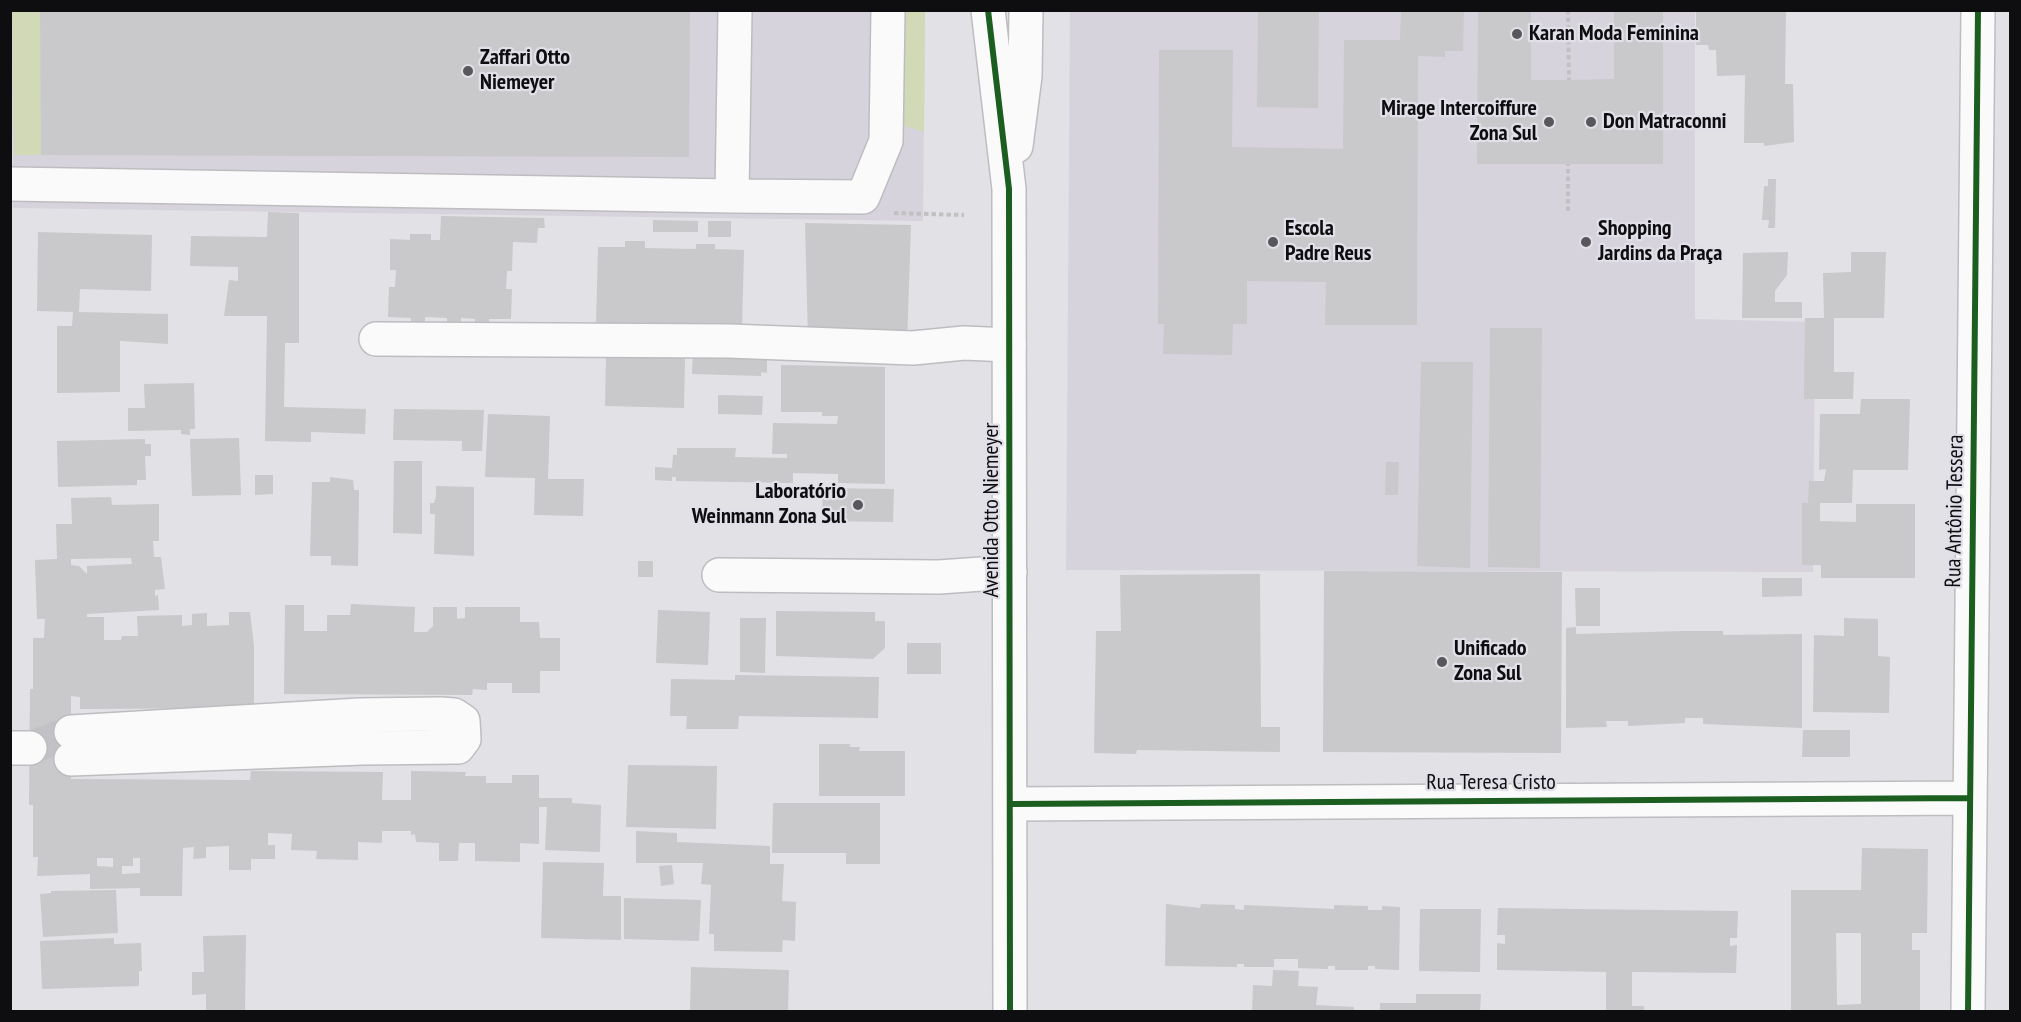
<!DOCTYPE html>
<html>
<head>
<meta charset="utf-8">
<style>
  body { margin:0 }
  #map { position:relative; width:2021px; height:1022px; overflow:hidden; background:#e2e1e5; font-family:"PT Sans Narrow",sans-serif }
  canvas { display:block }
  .frame { position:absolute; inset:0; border:12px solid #0e0d10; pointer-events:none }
</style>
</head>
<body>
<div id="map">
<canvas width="2021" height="1022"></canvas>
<div class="frame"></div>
</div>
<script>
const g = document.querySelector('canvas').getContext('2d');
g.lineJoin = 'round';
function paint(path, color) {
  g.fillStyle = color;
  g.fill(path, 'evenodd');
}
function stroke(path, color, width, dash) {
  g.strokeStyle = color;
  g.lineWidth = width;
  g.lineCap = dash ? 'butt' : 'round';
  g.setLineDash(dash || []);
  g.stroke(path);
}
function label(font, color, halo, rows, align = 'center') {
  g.font = font + ' "PT Sans Narrow",sans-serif';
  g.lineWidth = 4.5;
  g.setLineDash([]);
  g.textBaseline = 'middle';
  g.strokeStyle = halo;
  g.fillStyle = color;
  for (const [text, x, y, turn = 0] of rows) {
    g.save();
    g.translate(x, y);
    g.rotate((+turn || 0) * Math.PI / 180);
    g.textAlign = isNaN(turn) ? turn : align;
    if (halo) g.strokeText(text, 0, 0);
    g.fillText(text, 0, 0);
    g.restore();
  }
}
paint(new Path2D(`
  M12,11H925L923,221L13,208Z
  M1070,11H1695V319L1815,322L1813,572L1066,570Z`), '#d6d3dd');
paint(new Path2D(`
  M12,11H40L41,155H14Z
  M903,11H925L924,132L903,125Z`), '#d1d9b7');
paint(new Path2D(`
  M40,10H690L689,157L41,155Z
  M1258,10H1319L1318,108L1257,107Z
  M1401,10H1464L1463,51H1445V57L1418,56L1417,325H1325L1326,282L1247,281V324H1233L1232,355L1163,354L1164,324H1158L1159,50H1233L1232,147L1343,149L1344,40H1400Z
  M1478,10H1531V80H1569L1614,79V10H1663V164H1477Z
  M1696,10H1786L1785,84H1793L1794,142L1764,146V143H1744L1745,75L1717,76L1716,50H1709L1708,45H1696Z
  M1768,179H1776L1775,228H1768L1769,220H1762L1764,186H1768Z
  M268,212L299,213V343H285L284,407L366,409L365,434L311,432V442L265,441L267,316H224L229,280L238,281V267L190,266L191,236L267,237Z
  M441,216L544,218L545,228H538L537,243L513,242L512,271H507L506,289H512L511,319H489V326L475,325V319L461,318V325H447V318L425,317V325L411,324V318L388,317L389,287H395L396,270H390V239L410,240V234H431V240H440Z
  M653,220L698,221V232H653Z
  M708,221H731V237H708Z
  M805,223L911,225L907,345L808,340Z
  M38,232L152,235L151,291L80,289L79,312L168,314V344L120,341V392L57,393V326H72L73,312L37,311Z
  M625,241H645V248L696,249V244H715V249L744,250L742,328L596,325L598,247H625Z
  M1788,252L1787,275L1775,291V302H1802V318H1742L1743,253Z
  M1851,252H1886L1884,318H1834V372H1854L1853,399H1804L1805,318H1824L1823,273L1851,272Z
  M1490,328H1542L1540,568L1488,567Z
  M693,350L767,354V373L761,372V376L692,374Z
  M606,355L685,357L684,408L605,406Z
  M1421,362H1473L1470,568L1417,566Z
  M781,365L885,367V484L838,483V474L793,473V483L676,481V477H672V481L655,480V467L672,468L673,455H677V448H736L735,457L787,458V454H772L773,423L837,424L838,416H822V412H781Z
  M194,383L195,429H190V435L181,434V430L128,431V408H145L144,384Z
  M718,395L763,396L762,415L718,414Z
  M1861,399H1910L1908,470H1853L1852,503H1820V521L1856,522V504H1915V578H1821V565H1802V503H1808L1809,481H1824L1826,469L1819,470L1820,414H1860Z
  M394,409L484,410L482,451H462V441L393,440Z
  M488,414L550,416L548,479H584L583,516L534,515L535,478L485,477Z
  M239,438L241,495L192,496L190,439Z
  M145,439V444H151V456H145L146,480H137V485L58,487L57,441Z
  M394,461H422V534L393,533Z
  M1386,462H1399L1398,495H1385Z
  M255,475H273V494L255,495Z
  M330,477L353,480L354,490H359L358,566L331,565V556H310L312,482H330Z
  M436,486L474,487V556L434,554L435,514H430V503H434L436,496Z
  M823,488L894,489L893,522L822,521Z
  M111,497L112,505L159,504V541H153L154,557H161L165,589L155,590V596L158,595L159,610L87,614V617H104V640H121L122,636H138L137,616L182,615V626L192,625V614L207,613V626L229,625V612H250L254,646V708L80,709V697L71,696V779L250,780L251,771L383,772L382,800H411V771L466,772L465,776H486V783H512V775H539V798H572V803L601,805L600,852L545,850L547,807H539V844L520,843V862L475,861V843H459L458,861H439V843L416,842L415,834L411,835V831H382V843L358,842V860L316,859L317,851L291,850L292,834L268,833V845H275V859H251V870H229V846L206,847V858L193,859L194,847L183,848L182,896H140V888L90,889V874L37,876L38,857H33V805H29L30,689H33V638H44L45,619H37L35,560L57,559L56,524H72L71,498ZM131,558L132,564L87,566V574L79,566L71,565V559ZM97,858H113V867L97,866ZM133,858H140V873L122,874V866H133Z
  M638,561H653V577H638Z
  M1324,571L1562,572L1561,753L1323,752Z
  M1260,574L1261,727H1280V752L1137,750L1136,754L1094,753L1096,631H1121L1120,575Z
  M1762,578H1802V596L1762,597Z
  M1575,588H1600V626H1576Z
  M351,604L415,607L414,632H427L433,626V607H457V619L465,618V607H520V622H539L540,638H560V671H540V693H512V683H487V690L473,689L472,695L284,694L285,605H304V631H327V615H350Z
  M658,610L710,612L708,665L656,663Z
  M776,611L875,612V621H885V648L873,659L776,656Z
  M740,618H766L765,673L740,672Z
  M1844,618L1878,619V656L1890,657L1889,713L1813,712L1814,635L1844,636Z
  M1576,627V634L1684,631H1723V635L1802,634V728L1703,724V718H1685V723L1628,726V721H1606L1607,727L1566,728V628Z
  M907,643H941V674H907Z
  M735,675L879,677L878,718L739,716L738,729H686L687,716H670L671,679L735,680Z
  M1803,730H1850V757H1802Z
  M819,744H850V747H860L859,751H905V796H819Z
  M628,765L717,766L716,829L626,827Z
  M773,803H880V864H846V853H772Z
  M636,831L677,833V842L770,846V864H784L782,901L796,902L795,941L783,940L782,952L714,951V934H709L711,885L701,884L703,863H636Z
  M1862,848L1928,849L1927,933H1912V950H1920V1011H1791V890H1861ZM1836,933H1861V1004L1837,1005Z
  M543,862L604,863L603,896H621V940L541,938Z
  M672,865L674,884L661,886L659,866Z
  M116,890L118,933L43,937L40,894L51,893V891Z
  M624,898L701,900L699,941L624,939Z
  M1166,904L1200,908L1201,904L1235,905V909L1244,910V905L1334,909V905L1368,906V910H1382V906L1400,907L1399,970L1375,969V966H1368V970H1335V966H1328V969L1298,968V959H1274V967H1244V964H1237V967L1165,966Z
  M1498,908L1738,911L1737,938H1730V946L1737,945L1736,973L1632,972V1006H1644V1011H1606V972L1497,970V943L1505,944V935H1497Z
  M1420,909H1481L1480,972L1419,971Z
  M246,935L245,1011H206V994L192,995V972H204L203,936Z
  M114,938V944L141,943L142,971H139V986L42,989L40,941Z
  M691,967L789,970L788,1011H690Z
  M1273,970L1299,971L1298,986L1318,987L1316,1005L1354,1007V1011H1252L1253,985L1272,986Z
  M1416,994H1481L1480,1011H1380V1003H1416Z`), '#c9c8cb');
stroke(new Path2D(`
  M30,748L71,732`), '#c2c1c5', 33, [33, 16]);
const minor = new Path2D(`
  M735,10L732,196L863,197L886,141L888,10
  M10,184L732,196
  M376,339L729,341L913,348L964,343L1009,345
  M719,575L939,577L1010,572
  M10,748H30
  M71,759L362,748L458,747L464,739L463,721L454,715L440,714L360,715L71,732
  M1011,804L1970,798
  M1968,1012L1978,10`);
const major = new Path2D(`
  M988,10L1009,189L1010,1012
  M1016,146L1025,76L1026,10`);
stroke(minor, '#bdbcbf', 36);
stroke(major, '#bdbcbf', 36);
stroke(new Path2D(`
  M1568,10L1569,80
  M1568,211V164
  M894,213L964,215`), '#c2c1c2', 4, [4.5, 3]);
stroke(minor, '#fbfafb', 33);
stroke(major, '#fbfafb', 33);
stroke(new Path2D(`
  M988,10L1009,189L1010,1012
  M1011,804L1970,798
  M1968,1012L1978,10`), '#1b5e20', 6);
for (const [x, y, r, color] of [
  [1517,34,6,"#58575b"],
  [468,71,6,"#58575b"],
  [1549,122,6,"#58575b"],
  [1591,122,6,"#58575b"],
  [1273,242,6,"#58575b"],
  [1586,242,6,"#58575b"],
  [858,505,6,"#58575b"],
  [1442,662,6,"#58575b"]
]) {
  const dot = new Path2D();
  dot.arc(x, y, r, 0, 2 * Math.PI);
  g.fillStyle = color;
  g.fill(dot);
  stroke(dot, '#e1dfe7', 2);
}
label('bold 22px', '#0e0d10', '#e1dfe7', [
  ["Karan Moda Feminina",1529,34],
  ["Zaffari Otto",480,58],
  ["Niemeyer",480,83],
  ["Mirage Intercoiffure",1537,109,"right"],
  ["Zona Sul",1537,134,"right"],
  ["Don Matraconni",1603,122],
  ["Escola",1285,229],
  ["Padre Reus",1285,254],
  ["Shopping",1598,229],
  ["Jardins da Praça",1598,254],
  ["Laboratório",846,492,"right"],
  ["Weinmann Zona Sul",846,517,"right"],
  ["Unificado",1454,649],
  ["Zona Sul",1454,674]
], 'left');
label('22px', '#0e0d10', '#e1dfe7', [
  ["Avenida Otto Niemeyer",992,510,-90],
  ["Rua Antônio Tessera",1955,511,-89],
  ["Rua Teresa Cristo",1491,783]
]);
</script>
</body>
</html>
